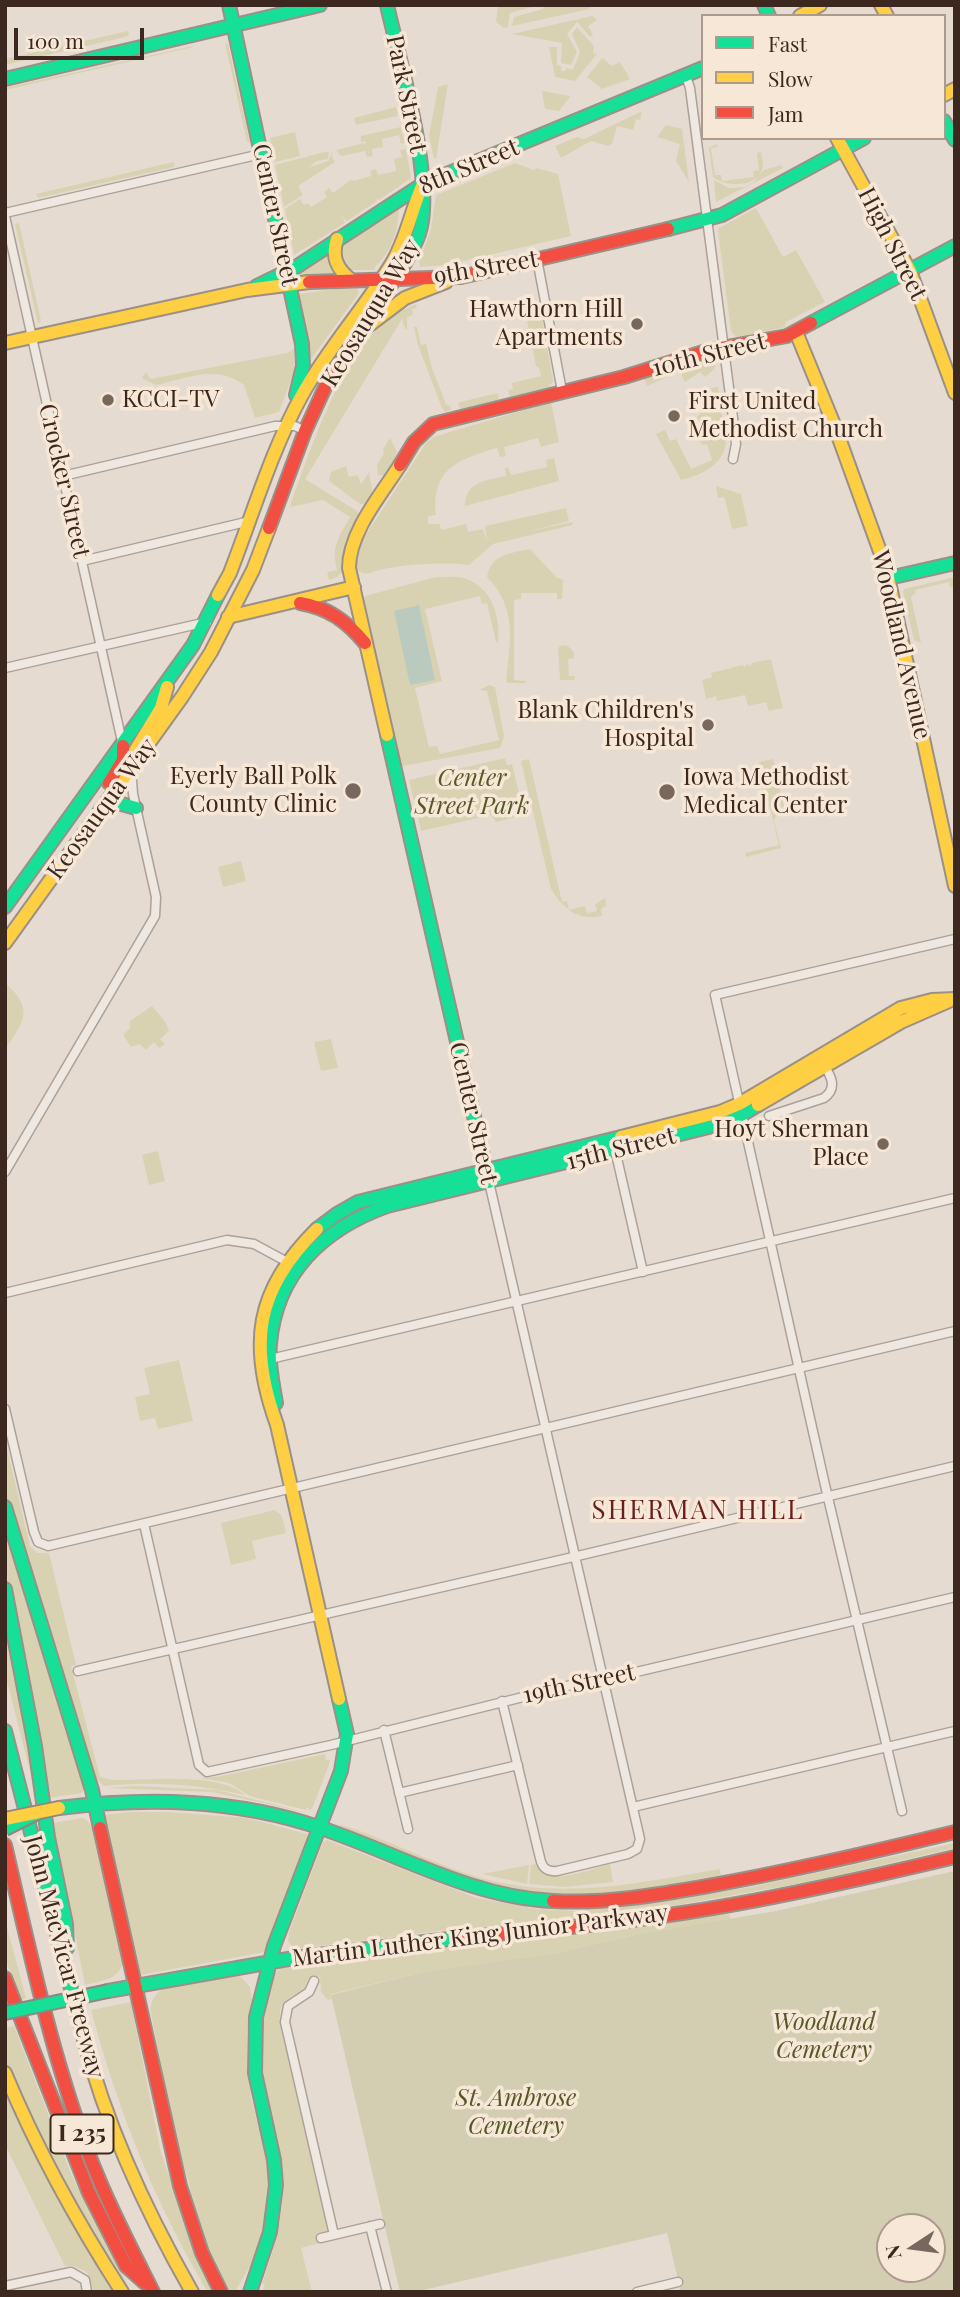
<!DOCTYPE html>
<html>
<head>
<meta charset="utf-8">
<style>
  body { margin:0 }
  #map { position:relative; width:960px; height:2297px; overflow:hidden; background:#e6dbd0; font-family:"Playfair Display",serif }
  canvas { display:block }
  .frame { position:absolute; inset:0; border:7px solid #3c281f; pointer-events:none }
  .legend { position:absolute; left:701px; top:14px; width:245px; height:126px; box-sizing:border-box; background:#f7e7d6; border:2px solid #ac9b8d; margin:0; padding:9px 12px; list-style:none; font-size:21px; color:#3c281f }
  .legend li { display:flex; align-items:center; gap:14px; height:35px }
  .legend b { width:35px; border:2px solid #ac9b8d }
  .north { position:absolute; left:876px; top:2213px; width:70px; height:70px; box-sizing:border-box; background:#f7e7d6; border:2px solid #ac9b8d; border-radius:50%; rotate:257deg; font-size:19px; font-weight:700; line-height:28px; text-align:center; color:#3c281f }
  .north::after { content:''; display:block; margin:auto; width:24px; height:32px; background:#78675d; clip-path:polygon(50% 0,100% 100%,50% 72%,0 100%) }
  .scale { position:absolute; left:14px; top:28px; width:130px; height:32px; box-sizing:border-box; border:4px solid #3c281f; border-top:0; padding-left:9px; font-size:21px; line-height:24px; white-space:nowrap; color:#3c281f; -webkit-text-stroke:5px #f7e7d6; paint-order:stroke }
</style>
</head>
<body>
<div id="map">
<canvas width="960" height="2297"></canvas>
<div class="frame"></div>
<ul class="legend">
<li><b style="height:9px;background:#16e098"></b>Fast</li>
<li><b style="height:9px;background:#ffcf43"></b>Slow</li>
<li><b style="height:9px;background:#f24e42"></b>Jam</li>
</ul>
<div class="north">N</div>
<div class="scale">100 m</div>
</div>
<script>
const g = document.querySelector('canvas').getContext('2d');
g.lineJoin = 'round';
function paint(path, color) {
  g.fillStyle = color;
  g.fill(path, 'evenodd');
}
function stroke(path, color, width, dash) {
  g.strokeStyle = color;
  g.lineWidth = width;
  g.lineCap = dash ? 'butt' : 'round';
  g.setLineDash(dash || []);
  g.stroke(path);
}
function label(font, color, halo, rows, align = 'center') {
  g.font = font + ' "Playfair Display",serif';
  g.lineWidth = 7;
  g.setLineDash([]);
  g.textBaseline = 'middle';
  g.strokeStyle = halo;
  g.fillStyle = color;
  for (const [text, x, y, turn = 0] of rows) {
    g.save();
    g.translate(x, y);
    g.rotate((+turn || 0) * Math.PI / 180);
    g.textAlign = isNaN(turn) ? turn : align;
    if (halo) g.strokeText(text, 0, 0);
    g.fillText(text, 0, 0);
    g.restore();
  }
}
paint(new Path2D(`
  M498,5H539L510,13L508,27L504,28L496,22Z
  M544,5H592L589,9L512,26L514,17L543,9Z
  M592,16L597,20L588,26L593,35L590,37L577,22L567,34L577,52L571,65L561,63L562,43L512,34Z
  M577,27L594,46L593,53L597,54L575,81L555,77L549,47H557V65L561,66V71H565L566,68L573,70L580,52L572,34Z
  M128,31L129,36L5,65V59Z
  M225,43L228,44L250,143L247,142Z
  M192,46L193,47L5,90V88Z
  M602,58L612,66L620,62L630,79L602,89L587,77Z
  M448,84L436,159L434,158L429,136L438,87Z
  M543,91L569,96L570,97L559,111L545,109L542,92Z
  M396,107L398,116L356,125L354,118Z
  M642,111L640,120L636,119L633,130L617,126L612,144L608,146L591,141L561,158L555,146L577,137L584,139Z
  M666,125L682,129L689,182L676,161L680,144L657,137Z
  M401,127L405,143L401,144L399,135L382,139L383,147L372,149L373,156L367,157L365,151L341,156L336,150L364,143L366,145L365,141L361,142V136Z
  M295,132L300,156L275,162L270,138Z
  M717,144V147L711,148L715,175H721L722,181L754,177L753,171L759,170L757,153L761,152C761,156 763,159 763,163C764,187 728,189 713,177L709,148Z
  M406,149L411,178L379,200L376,198L377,201L347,221L342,216L345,223L294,255L285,209L300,199L304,205L308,203L311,207L327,197L324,192L329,188L333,193L352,179L353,181L371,176L370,171L376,169L378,175L396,171L394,159L402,157L400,150Z
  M329,151L328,159L317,161L308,168L328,161L333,151L332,157L335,162L298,186L303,195L284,207L275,165Z
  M174,162V167L38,198L36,194Z
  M515,163L534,170L536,168L558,174L571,236L446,265L420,267L419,262L431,229L436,195Z
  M781,165L783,168L716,202L714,180L729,188L744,187L754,182L764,170Z
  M399,206C399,228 392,252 375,267V270H346L338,255L341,244Z
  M756,208L783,257L796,250L825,302L786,322L785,327L737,338L731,331L718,231L719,228Z
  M19,223L41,321L38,323L15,224Z
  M328,251L336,274L303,278L300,276L299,272Z
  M336,289H357L359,293L309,362L307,337L297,294Z
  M416,304L417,308L412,309L413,314L407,318V329H405L402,319L305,479L357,511L359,516L345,541L342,572L337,577L329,580L327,572L337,570C331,545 339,537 350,517L323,500L290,507L291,503C312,446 340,358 388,319C396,313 407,308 416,304Z
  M542,318L553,381L548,388L510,397L508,390L513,389L512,383L541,376L539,368L536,366L527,321Z
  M414,327H417L421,345L426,344L432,368L446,404L450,406L451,410L445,412L442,408L418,345Z
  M294,349V372L279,412L255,418L244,385C216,364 187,378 156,385L142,378L146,372L150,379L287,353Z
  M708,358L713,359L715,368L705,377L700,372L685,382L680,371L647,386L644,379Z
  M718,387L726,443C723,465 702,475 681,480L656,434L665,430L670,441L676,439L691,469L712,460L707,444L702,445L696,431L702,428L697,416L701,414L697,403L713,395L711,388Z
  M498,393L499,400L461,410L458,404L460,402Z
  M551,402L559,442L541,447L538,438L504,447L506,456L500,457L497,448C460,459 431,468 436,515L428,516V524H439L442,530L466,524L468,532L483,529L487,541L485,526L566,508L569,521L526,532L572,522L573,525L493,544L469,565C444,562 405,564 379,570C372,572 364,577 358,570C353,565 356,555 357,548L426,443L433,437Z
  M390,438L397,452L394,461L385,476L378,475L377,464L384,454L383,449Z
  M554,458L559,481L465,506C465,482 486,480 506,476L505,468L508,467L511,475L547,467L546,460Z
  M346,466L349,477L358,475L361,485L369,472L373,494L366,505L360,504L329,481L331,472Z
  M716,486L741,494L748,526L732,529L725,499L723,497L718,498Z
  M530,549L556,577L563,580L562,599H557V593H521V599L514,600V680L526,681V683H508L506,682C510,643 518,608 487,577C491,554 511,553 530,549Z
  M436,577C445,577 456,576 464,578C492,587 501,617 498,642H496L487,603L482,604L480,596L425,609L442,681L415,688L429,747L437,746L440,754L499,740L487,691L479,690L489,685L495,687L504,736L500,748L403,766L400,764L363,602L365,596Z
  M955,577V587H950L949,582L915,590L916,593L911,597L921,643L914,640L903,592L904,589Z
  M562,645L568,646L574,653V658L568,659L569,676H575L574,680H560L558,648Z
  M771,659L783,708L769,711L766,702L748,706L745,695L717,701L716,696L706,699L702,680L712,677L711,673L742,665L745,667L747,664L750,666L752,663Z
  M505,758L507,765L512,764L524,815L496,822L491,815L421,831L409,780Z
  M529,759L562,902L567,901L569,910L585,906L587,913L597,911L595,904L605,898L606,906L601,909L602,916C578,921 563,909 551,889L521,761Z
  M773,759L784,806L778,810L774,821L781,848L746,857L745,853L779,845L759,762Z
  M241,861L246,881L223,887L218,867Z
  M5,983C34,1008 25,1021 5,1049Z
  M152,1006L166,1023L169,1031L160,1039L165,1044L159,1048L154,1042L146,1050L140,1044L131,1047L123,1035L130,1028V1021Z
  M331,1039L338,1068L321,1071L314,1042Z
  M158,1151L165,1181L149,1185L142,1155Z
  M179,1360L193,1421L158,1429L155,1418L140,1421L135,1397L150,1394L144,1368Z
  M5,1440L30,1546L37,1553H49L76,1665L71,1666L100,1777L113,1780C148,1780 220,1772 245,1795C199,1784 150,1781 104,1786L95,1778L5,1495Z
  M275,1510L282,1516L286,1533L252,1541L256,1559L231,1565L221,1523Z
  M5,1534L86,1789L81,1793L49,1798L5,1564Z
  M5,1624L33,1770L30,1771L5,1674Z
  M325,1754L326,1760H330L329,1765L312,1809L309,1810L307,1807L306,1810L250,1796L229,1783L201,1778L222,1776Z
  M135,1786L217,1790L308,1813L212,1792L107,1788Z
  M131,1812H169L247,1818L307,1834L308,1842L265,1952L141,1975L104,1815Z
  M82,1818L87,1820L93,1828L123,1960C121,1980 101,1981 85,1985L53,1823Z
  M339,1824C386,1838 430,1863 478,1877C562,1901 636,1883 720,1869L721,1875C665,1885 608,1897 551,1893C480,1888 414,1856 348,1830Z
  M327,1840L477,1898L537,1909L579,1911L648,1904L756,1886L955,1843V1848L813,1881L661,1908L573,1920L438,1931L296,1949L288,1942L289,1932L323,1842Z
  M536,1864C550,1888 589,1869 610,1864L613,1882L565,1887L529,1884L531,1865Z
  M529,1865L527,1884L482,1874Z
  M729,1914L730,1919L640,1934L552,1954L427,1971L331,1994L332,1999L328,2000L321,1992L320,1977L308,1979L305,1988C288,2000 278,1999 280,2024L328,2232L318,2234L320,2243L301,2248L312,2292H262L265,2285L262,2283C274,2250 283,2219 283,2184C283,2160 276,2138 270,2115C260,2075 258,2033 268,1993C271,1981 273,1971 285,1967C433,1947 581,1937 729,1914Z
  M5,1920L26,1998L21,2000L5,1958Z
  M240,1976L250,1987L252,2001L247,2030V2063L251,2098L269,2167L270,2194L260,2248L235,2292H228L196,2222L189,2183L177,2146L150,2009C152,1998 156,1993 165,1988Z
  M131,2002L161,2153L191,2239L216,2292H208C155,2204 117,2108 91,2010Z
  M14,2026L72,2176L131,2292H128L76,2205L36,2130L5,2062V2028Z
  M5,2088L115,2292H94L87,2272L73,2266H65L5,2145Z`), '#d9d2b2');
paint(new Path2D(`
  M955,1871V2292H681L667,2233L415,2292H400L331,1995L427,1971L552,1954L640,1934L776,1911ZM890,2227H932V2269H890Z`), '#d3cdb1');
paint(new Path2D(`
  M419,605L435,680L410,685L394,611Z`), '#bbcabe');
const street = new Path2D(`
  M686,76L690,88L734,426L736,444L733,459
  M5,213L261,154
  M5,216L123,746
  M537,259L562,391
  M63,476L275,426H295L305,431
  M82,561L250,521
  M5,668L207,622
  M769,1116L824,1098C838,1088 831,1076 823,1063
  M614,1145L643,1272
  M5,1172L155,916L156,897L133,794L131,767
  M489,1182L640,1839L637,1849L628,1854L557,1871C547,1872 542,1868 540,1858L502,1701
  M5,1293L227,1240L254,1244L291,1264
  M266,1360L955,1198
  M5,1409L34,1532L38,1542L48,1546L955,1331
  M144,1524L199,1765L207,1772L331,1745L591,1680L615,1677L955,1597
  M78,1671L586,1554L955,1466
  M384,1730L408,1829
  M399,1793L518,1765
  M633,1807L955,1731
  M902,1811L825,1485L715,995L955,939
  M314,1981L309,1992L288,2006L285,2022L334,2235
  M370,2226L387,2292
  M321,2238L380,2224
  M5,2286L71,2272L85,2280L87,2292
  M637,2292L678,2282`);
const fast = new Path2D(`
  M229,5L302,344L303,366L296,395
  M764,5L769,16
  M5,79L320,5
  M944,121L955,140
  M668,229L722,215L864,138
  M257,286L296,267L423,184L703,68
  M376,308C391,284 410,260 419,234C436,184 399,59 387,5
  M811,323L955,246
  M889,578L955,563
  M387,735L489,1182
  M101,809L118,803L136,808
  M5,907L193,645L218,595
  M317,1229L337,1214L358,1202L621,1137
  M276,1403C273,1384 268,1364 270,1344C276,1273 323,1229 387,1206L729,1122L758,1105
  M5,1507L92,1790L100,1828
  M5,1589L35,1746L48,1837L66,1924L67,1948
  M5,1731L84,2039
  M59,1808C148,1797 236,1799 321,1828C398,1854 471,1897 553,1901
  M108,1991L294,1958L457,1938
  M250,2292L270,2232L276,2185L274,2160L255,2073L256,2017L274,1946L341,1771L347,1734L339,1699`);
const slow = new Path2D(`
  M881,5L887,16
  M800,16L820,5
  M944,95L955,89
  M837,138L910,271L955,393
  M337,239C331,257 337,269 351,280
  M368,326L405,298L446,282
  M796,332L835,427L886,568L955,886
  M5,343L247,290L309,282
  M218,595L230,573C253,514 271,451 302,395C328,348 364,309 392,263C407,238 411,210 423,184
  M228,617L354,587
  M387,735L349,568C349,532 381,495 400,465
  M133,754L161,708L167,687
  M5,943L182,697L211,652L253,570L269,528
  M758,1105L901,1022L949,1001
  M621,1137L720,1112L739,1104L901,1008L932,1000L955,999
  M317,1229C255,1290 248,1345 277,1425L339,1699
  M84,2039C107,2128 147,2213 192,2292
  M5,2073C37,2150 77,2222 122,2292`);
const jam = new Path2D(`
  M309,282L461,277L668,229
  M400,465L414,442L433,424L624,377L710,350L787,336L811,323
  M269,528L305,431L327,383L376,308
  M300,603C329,608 346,621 365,643
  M109,783L123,760V746
  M100,1828L180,2186L202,2253L221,2292
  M5,1845C29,1948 51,2053 88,2152C106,2200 130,2246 153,2292
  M553,1901C605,1904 657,1895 708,1886C791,1871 873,1852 955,1832
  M457,1938C534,1931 612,1924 689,1912C779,1898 867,1878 955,1857
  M5,1978L89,2193L126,2266L145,2283`);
stroke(street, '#aca198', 11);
stroke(fast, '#9b9088', 16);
stroke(slow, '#9b9088', 16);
stroke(jam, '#9b9088', 16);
stroke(street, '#eee8e1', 8);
stroke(fast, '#16e098', 12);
stroke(slow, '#ffcf43', 12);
stroke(jam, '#f24e42', 12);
const fastBridge = new Path2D(`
  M5,1829L39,1812
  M5,2013L108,1991`);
const slowBridge = new Path2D(`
  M5,1819L59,1808`);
stroke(fastBridge, '#91867f', 16, []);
stroke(slowBridge, '#91867f', 16, []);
stroke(fastBridge, '#16e098', 12);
stroke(slowBridge, '#ffcf43', 12);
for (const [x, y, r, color] of [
  [637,324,7,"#78675d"],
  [108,400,7,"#78675d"],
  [674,416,7,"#78675d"],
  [708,725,7,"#78675d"],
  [353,791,9,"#78675d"],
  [667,792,9,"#78675d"],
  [883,1144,7,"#78675d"]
]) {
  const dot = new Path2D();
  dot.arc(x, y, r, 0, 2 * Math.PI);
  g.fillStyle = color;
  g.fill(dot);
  stroke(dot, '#f7e7d6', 2.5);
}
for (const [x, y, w] of [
  [82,2134,63]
]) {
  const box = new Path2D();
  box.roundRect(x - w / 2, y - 19.5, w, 39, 5);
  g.fillStyle = '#f7e7d6';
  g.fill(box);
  stroke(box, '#3c281f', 2);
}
label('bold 23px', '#3c281f', null, [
  ["I 235",82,2134]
]);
label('24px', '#3c281f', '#f7e7d6', [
  ["Park Street",406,94,78],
  ["8th Street",469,167,-23],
  ["Center Street",275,215,78],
  ["High Street",892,244,63],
  ["9th Street",486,268,-10],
  ["Keosauqua Way",371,313,-59],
  ["10th Street",709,355,-14],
  ["Crocker Street",64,481,77],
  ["Woodland Avenue",901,645,77],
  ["Keosauqua Way",102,809,-54],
  ["Center Street",473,1113,77],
  ["15th Street",621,1149,-14],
  ["19th Street",579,1684,-12],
  ["Martin Luther King Junior Parkway",480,1936,-7],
  ["John MacVicar Freeway",64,1957,75]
]);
label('24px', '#3c281f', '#f7e7d6', [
  ["Hawthorn Hill",623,310],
  ["Apartments",623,338],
  ["KCCI-TV",122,400,"left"],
  ["First United",688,402,"left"],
  ["Methodist Church",688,430,"left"],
  ["Blank Children's",694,711],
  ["Hospital",694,739],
  ["Eyerly Ball Polk",337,777],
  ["County Clinic",337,805],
  ["Iowa Methodist",683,778,"left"],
  ["Medical Center",683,806,"left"],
  ["Hoyt Sherman",869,1130],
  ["Place",869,1158]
], 'right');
label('italic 24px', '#555925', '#f7e7d6', [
  ["Center",472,779],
  ["Street Park",472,807],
  ["Woodland",824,2023],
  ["Cemetery",824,2051],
  ["St. Ambrose",516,2099],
  ["Cemetery",516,2127]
]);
g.letterSpacing = '2px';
label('26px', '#6a1f1d', '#f7e7d6', [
  ["SHERMAN HILL",698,1511]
]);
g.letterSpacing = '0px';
</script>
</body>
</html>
